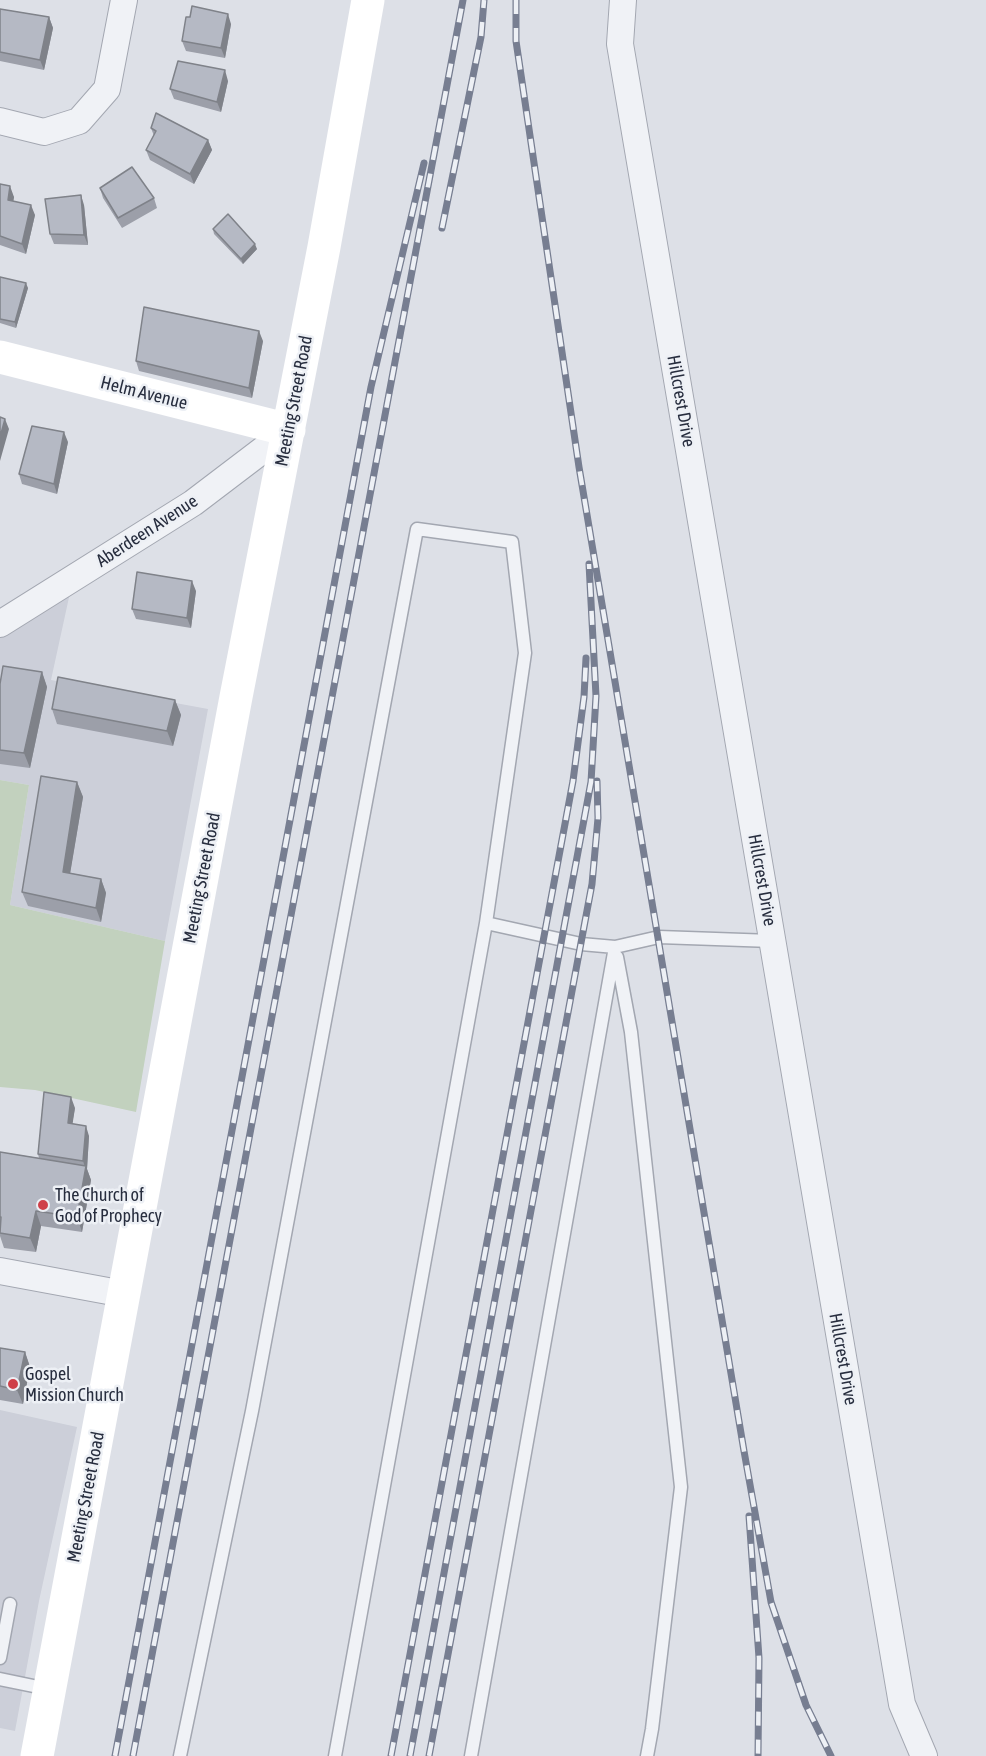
<!DOCTYPE html>
<html>
<head>
<meta charset="utf-8">
<style>
  body { margin:0 }
  canvas { display:block; background:#dde0e7 }
</style>
</head>
<body>
<canvas width="986" height="1756"></canvas>
<script>
const g = document.querySelector('canvas').getContext('2d');
g.lineJoin = 'round';
function paint(path, color) {
  g.fillStyle = color;
  g.fill(path, 'evenodd');
}
function stroke(path, color, width, dash) {
  g.strokeStyle = color;
  g.lineWidth = width;
  g.lineCap = dash ? 'butt' : 'round';
  g.setLineDash(dash || []);
  g.stroke(path);
}
function label(font, color, halo, rows, align = 'center') {
  g.font = font + ' "Asap Condensed",sans-serif';
  g.lineWidth = 5;
  g.setLineDash([]);
  g.textBaseline = 'middle';
  g.strokeStyle = halo;
  g.fillStyle = color;
  for (const [text, x, y, turn = 0] of rows) {
    g.save();
    g.translate(x, y);
    g.rotate((+turn || 0) * Math.PI / 180);
    g.textAlign = isNaN(turn) ? turn : align;
    if (halo) g.strokeText(text, 0, 0);
    g.fillText(text, 0, 0);
    g.restore();
  }
}
paint(new Path2D(`
  M73,579L51,680L208,709L165,941L10,905L29,785L0,780V624Z
  M0,1410L77,1427L39,1601L15,1731L0,1728Z`), '#cccfd9');
paint(new Path2D(`
  M0,780L29,785L10,905L165,941L136,1112L35,1090L0,1087Z`), '#c2d1be');
const lane = new Path2D(`
  M486,923L581,944L615,947L659,937L772,941
  M617,957L631,1032L681,1487L652,1729L647,1756
  M0,1658L10,1604
  M0,1679L48,1689
  M180,1756L252,1411L417,529L512,542L525,653L486,923L335,1756
  M471,1756L615,947`);
const street = new Path2D(`
  M623,0L620,44L902,1704L924,1756
  M0,121L44,132L79,121L107,89L124,0
  M0,624L193,503L289,430
  M0,1271L124,1294`);
stroke(lane, '#a3a7b1', 15);
stroke(street, '#a3a7b1', 28);
stroke(lane, '#f0f2f6', 12);
stroke(street, '#f0f2f6', 26);
stroke(new Path2D(`
  M0,357L289,430
  M37,1756L236,697L324,247L368,0`), '#fff', 33);
const rail = new Path2D(`
  M516,0V41L579,467L744,1451L771,1602L806,1705L831,1756
  M442,228L481,37L484,0
  M749,1516L759,1658L758,1756
  M115,1756L371,387L424,163
  M133,1756L463,0
  M391,1756L573,781L584,697L586,658
  M410,1756L591,782L596,696L589,564
  M429,1756L592,884L598,818L597,781`);
stroke(rail, '#777e91', 7);
stroke(rail, '#edf0f5', 4.5, [14]);
paint(new Path2D(`
  M0,9L49,17L53,28L44,70L0,61Z
  M190,17L231,24L225,58L186,51L182,41Z
  M228,81L221,112L174,99L170,89Z
  M151,128L208,140L212,150L194,184L150,160L146,150L154,136Z
  M0,184L14,197L13,201L35,215L26,254L0,245Z
  M100,188L154,198L157,208L122,228L103,198Z
  M84,205L88,245L54,244L50,234Z
  M213,229L257,249L243,264L214,234Z
  M0,277L28,288L16,328L0,323Z
  M263,341L252,398L139,371L136,361Z
  M68,442L57,494L22,484L19,474Z
  M196,591L191,628L136,619L132,609Z
  M42,672L47,687L30,768L0,764V684Z
  M175,700L181,715L173,746L57,724L52,709Z
  M77,782L83,797L70,873L101,879L106,893L101,922L28,906L22,892Z
  M75,1108L72,1124L89,1136L87,1169L91,1180L82,1232L41,1226L36,1252L4,1248L0,1236V1152L39,1158L38,1154Z
  M0,1348L25,1352L30,1367L23,1404L0,1400Z`), '#9c9fa9');
paint(new Path2D(`
  M228,14L231,24L225,58L221,48Z
  M49,17L53,28L44,70L40,60Z
  M225,70L228,81L221,112L217,102Z
  M208,140L212,150L194,184L190,174Z
  M10,186L14,197L12,210L8,200Z
  M81,195L84,205L88,245L84,235Z
  M31,205L35,215L26,254L22,244Z
  M255,244L257,249L243,264L241,259Z
  M26,283L28,288L16,328L15,322Z
  M259,331L263,341L252,398L249,388Z
  M5,419L9,429L0,461V437Z
  M64,432L68,442L57,494L54,484Z
  M192,581L196,591L191,628L187,618Z
  M42,672L47,687L30,768L24,753Z
  M175,700L181,715L173,746L167,731Z
  M77,782L83,797L68,886L63,872Z
  M101,879L106,893L101,922L96,908Z
  M71,1097L75,1108L71,1134L68,1123Z
  M86,1126L89,1136L87,1169L91,1180L82,1232L77,1217L85,1167L83,1161Z
  M36,1211L41,1226L36,1252L30,1238Z
  M25,1352L30,1367L23,1404L17,1390Z`), '#7f8289');
const building = new Path2D(`
  M192,6L228,14L221,48L182,41L186,17H190Z
  M0,9L49,17L40,60L0,52Z
  M178,61L225,70L217,102L170,89Z
  M156,113L208,140L190,174L146,150L156,131L151,128Z
  M132,167L154,198L118,218L100,188Z
  M0,184L10,186L8,200L31,205L22,244L0,236Z
  M81,195L84,235L50,234L45,199Z
  M228,214L255,244L241,259L213,229Z
  M0,277L26,283L15,322L0,319Z
  M144,307L259,331L249,388L136,361Z
  M0,417L5,419L0,437Z
  M32,426L64,432L54,484L19,474Z
  M137,572L192,581L187,618L132,609Z
  M3,666L42,672L24,753L0,750V684Z
  M58,677L175,700L167,731L52,709Z
  M41,776L77,782L63,872L101,879L96,908L22,892Z
  M44,1092L71,1097L68,1123L86,1126L83,1161L38,1154Z
  M0,1152L86,1166L77,1217L36,1211L30,1238L0,1233L1,1217H0Z
  M0,1348L25,1352L17,1390L0,1386Z`);
paint(building, '#b5b9c4');
stroke(building, '#7f8289', 1.5);
for (const [x, y, r, color] of [
  [43,1205,6,"#cf4049"],
  [13,1384,6,"#cf4049"]
]) {
  const dot = new Path2D();
  dot.arc(x, y, r, 0, 2 * Math.PI);
  g.fillStyle = color;
  g.fill(dot);
  stroke(dot, '#edf0f5', 2);
}
label('18px', '#272d3e', '#edf0f5', [
  ["Helm Avenue",144,393,14],
  ["Meeting Street Road",294,401,-79],
  ["Hillcrest Drive",681,401,80],
  ["Aberdeen Avenue",147,531,-33],
  ["Meeting Street Road",202,878,-79],
  ["Hillcrest Drive",762,880,80],
  ["Hillcrest Drive",843,1359,80],
  ["Meeting Street Road",86,1497,-79]
]);
label('18px', '#272d3e', '#edf0f5', [
  ["The Church of",55,1195],
  ["God of Prophecy",55,1216],
  ["Gospel",25,1374],
  ["Mission Church",25,1395]
], 'left');
</script>
</body>
</html>
